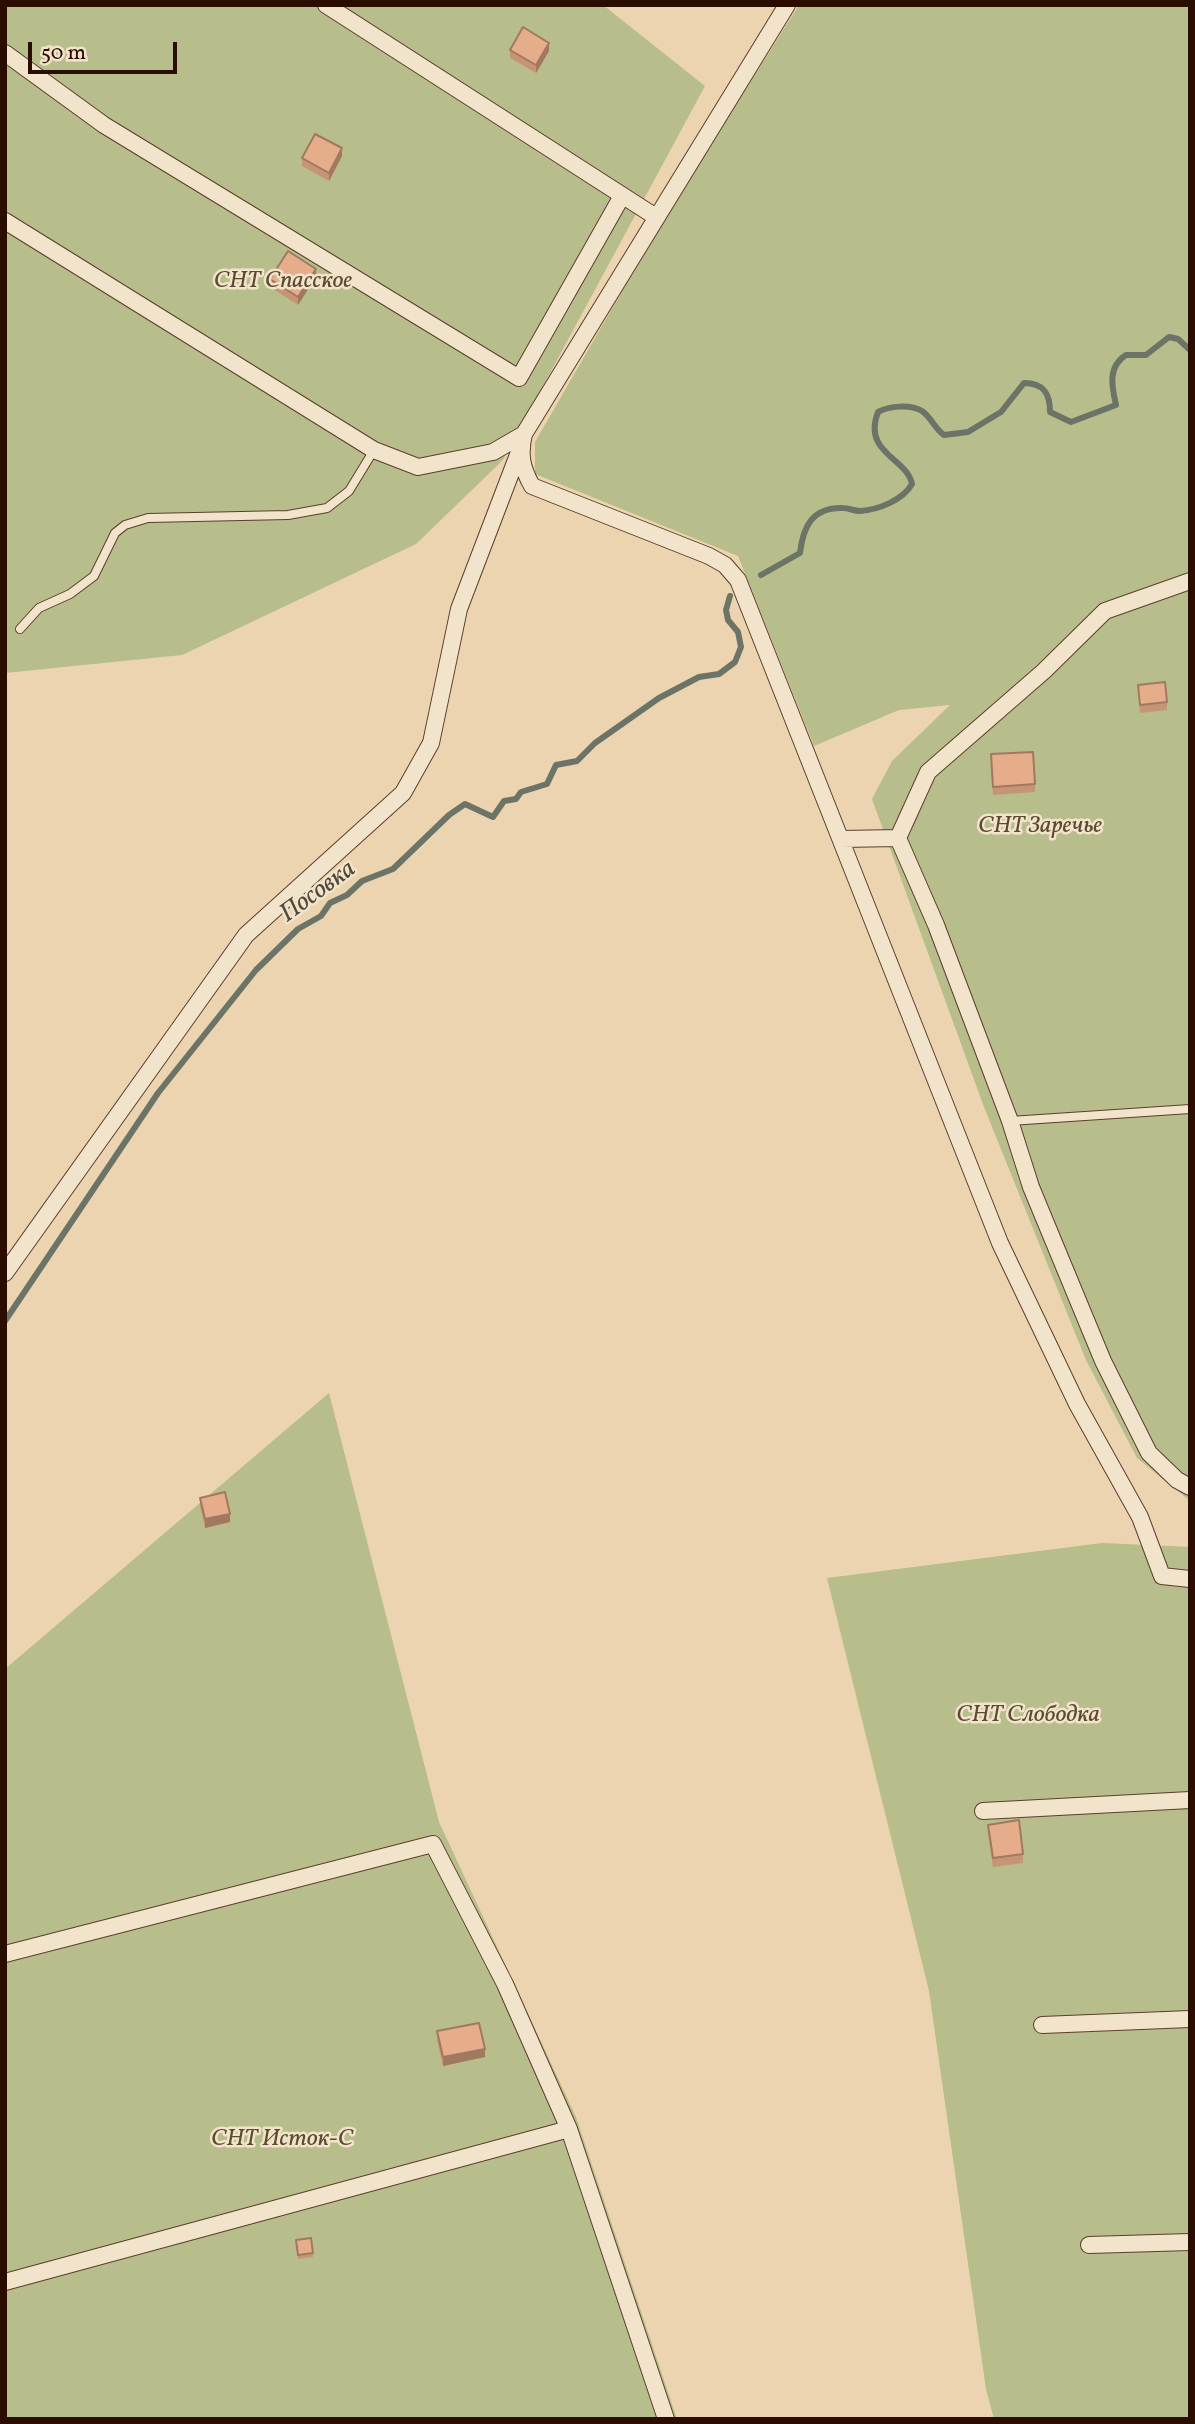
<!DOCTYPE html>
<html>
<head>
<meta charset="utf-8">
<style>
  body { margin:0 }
  #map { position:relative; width:1195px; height:2424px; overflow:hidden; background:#ebd4af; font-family:Vollkorn,serif }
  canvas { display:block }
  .frame { position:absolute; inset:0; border:7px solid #2b0d00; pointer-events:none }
  .scale { position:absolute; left:28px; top:42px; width:149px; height:32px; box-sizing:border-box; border:4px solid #2b0d00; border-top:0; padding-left:9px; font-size:21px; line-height:24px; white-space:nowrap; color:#2b0d00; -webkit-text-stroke:5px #f2e3cb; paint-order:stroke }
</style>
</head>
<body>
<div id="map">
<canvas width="1195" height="2424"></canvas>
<div class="frame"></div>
<div class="scale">50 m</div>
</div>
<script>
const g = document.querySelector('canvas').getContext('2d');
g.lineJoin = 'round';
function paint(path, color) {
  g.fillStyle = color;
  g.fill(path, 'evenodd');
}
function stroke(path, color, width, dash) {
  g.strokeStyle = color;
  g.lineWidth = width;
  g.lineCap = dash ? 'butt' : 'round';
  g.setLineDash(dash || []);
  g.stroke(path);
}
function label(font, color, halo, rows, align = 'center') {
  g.font = font + ' Vollkorn,serif';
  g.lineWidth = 5;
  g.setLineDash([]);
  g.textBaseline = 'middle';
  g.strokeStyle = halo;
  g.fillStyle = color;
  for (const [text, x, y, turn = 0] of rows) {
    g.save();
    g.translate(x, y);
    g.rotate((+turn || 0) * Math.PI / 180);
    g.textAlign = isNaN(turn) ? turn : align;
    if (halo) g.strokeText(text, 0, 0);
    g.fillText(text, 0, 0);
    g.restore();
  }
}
paint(new Path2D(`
  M5,5H603L705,86L503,460L416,544L182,655L5,673Z
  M799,5H1190V1501L1137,1458L1086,1360L984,1107L872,799L892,761L950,705L899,710L814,746L738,556L535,474V442L662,222Z
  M329,1393L439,1822L576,2117L677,2419H5V1669Z
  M1102,1543L1190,1547V2419H994L986,2389L929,1991L827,1578Z`), '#b7bd8b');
stroke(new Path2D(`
  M761,575L800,553C803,527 812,507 843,508C849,508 854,511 860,511C878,510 903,500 912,484C907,458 862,453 878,412C889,406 910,404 922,411C931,417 935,429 944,435L968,432L1001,412L1024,383C1044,383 1050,394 1050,412L1071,422L1116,405C1112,387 1107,367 1126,355H1146L1169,337L1178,339L1190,350
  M5,1321L158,1093L256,970L298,929L321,916L330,903L347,895L362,881L393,869L449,815L465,804L493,817L504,801L516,799L521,792L547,784L556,765L577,761L595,743L659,698L699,677L719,674L735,662L741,647L738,632L728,620L726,610L730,596`), '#6c7467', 6);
const service = new Path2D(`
  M20,629L39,608L70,594L94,576L115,533L125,525L148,518L288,515L327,508L349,491L374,450
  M1010,1121L1190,1109`);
const minor = new Path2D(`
  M326,5L656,217
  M787,5L524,434C519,455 522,468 532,486L709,556L725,565L738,580L1000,1243L1077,1404L1140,1517L1162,1576L1190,1579
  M5,53L104,125L519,378L622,196
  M5,221L374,450L418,467L493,452L524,434
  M898,838L928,772L1044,671L1105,611L1190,581
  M842,839L898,838L936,925L1010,1121L1031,1187L1103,1361L1149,1453L1177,1480L1190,1487
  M5,1273L246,935L403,793L431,743L459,609L519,452
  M983,1811L1190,1800
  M5,1954L433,1844L505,1984L569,2129L666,2419
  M1042,2025L1190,2019
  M1089,2245L1190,2242
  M5,2282L569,2129`);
stroke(service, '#5b3f2c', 10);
stroke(minor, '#5b3f2c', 18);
stroke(service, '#f2e3cb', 8);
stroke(minor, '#f2e3cb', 16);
paint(new Path2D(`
  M510,50L549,51L536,73L510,58Z
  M342,156L329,181L302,166V158Z
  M316,277L298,305L270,287V279Z
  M1138,685L1167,702V710L1140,713Z
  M991,763L1035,784V792L993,795Z
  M200,1498L230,1522L205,1528L200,1506Z
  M988,1825L1023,1854V1863L993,1867L988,1833Z
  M437,2031L485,2057L443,2066L437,2040Z
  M296,2240L313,2253V2257L298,2259Z`), '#c69577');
paint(new Path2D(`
  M549,43V51L536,73V65Z
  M342,148V156L329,181V173Z
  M316,269V277L298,305V297Z
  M230,1514V1522L205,1528V1519Z
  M485,2049V2057L443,2066V2057Z`), '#a17961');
const building = new Path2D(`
  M523,27L549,43L536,65L510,50Z
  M315,134L342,148L329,173L302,158Z
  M288,251L316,269L298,297L270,279Z
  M1165,682L1167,702L1140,705L1138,685Z
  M1033,752L1035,784L993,787L991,754Z
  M225,1492L230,1514L205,1519L200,1498Z
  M1019,1820L1023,1854L993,1858L988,1825Z
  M479,2023L485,2049L443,2057L437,2031Z
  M311,2238L313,2253L298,2255L296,2240Z`);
paint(building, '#e6ad8a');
stroke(building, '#a17961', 2);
label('italic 24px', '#5c4b31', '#f2e3cb', [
  ["СНТ Спасское",283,283],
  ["СНТ Заречье",1040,828],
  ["СНТ Слободка",1028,1717],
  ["СНТ Исток-С",282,2141]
]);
label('italic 26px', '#51493c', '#f2e3cb', [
  ["Посовка",319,893,-36]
]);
</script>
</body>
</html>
